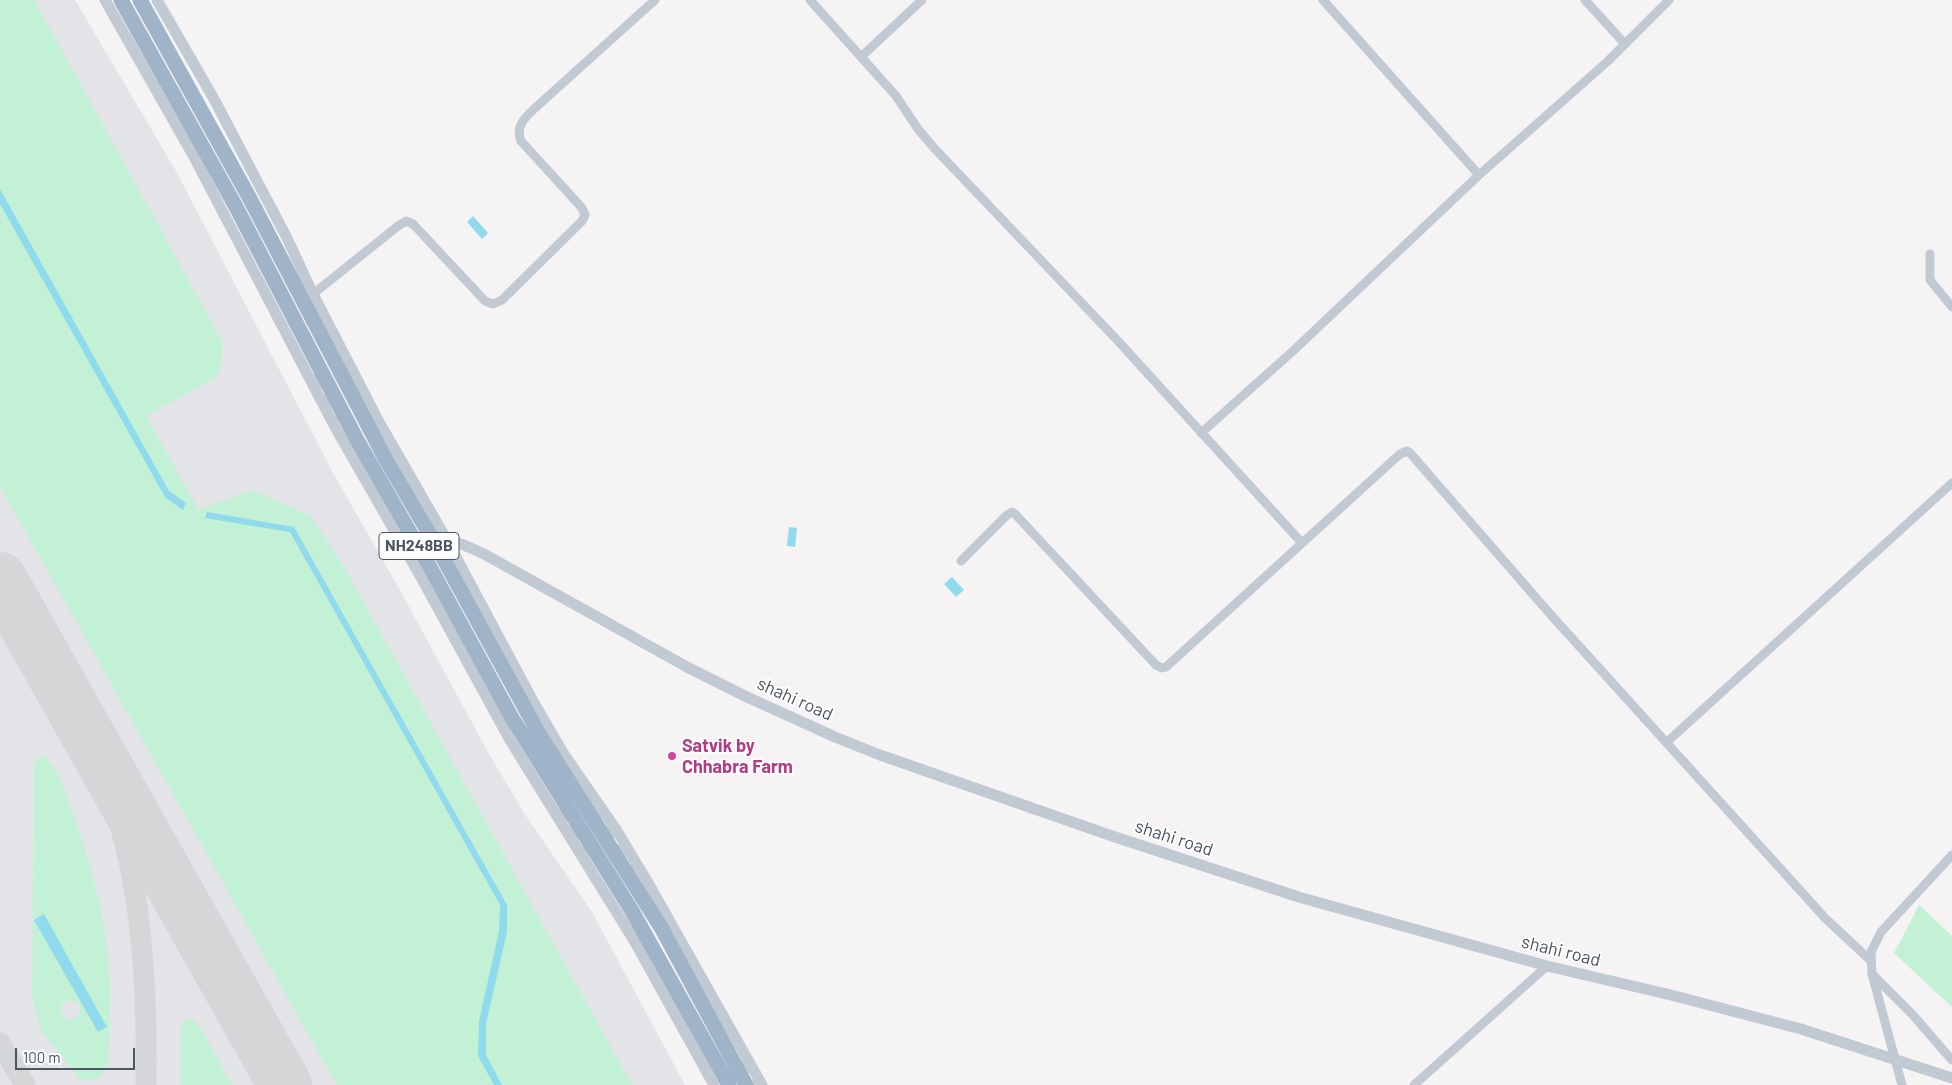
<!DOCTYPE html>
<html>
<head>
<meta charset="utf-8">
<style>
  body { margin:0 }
  #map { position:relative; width:1952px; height:1085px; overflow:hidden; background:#f5f3f3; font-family:Barlow,sans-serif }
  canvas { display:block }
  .scale { position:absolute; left:15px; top:1048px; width:120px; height:22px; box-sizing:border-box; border:2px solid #4a5661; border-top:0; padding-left:6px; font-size:15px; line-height:18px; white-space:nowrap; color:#4a5661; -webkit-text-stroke:4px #fff; paint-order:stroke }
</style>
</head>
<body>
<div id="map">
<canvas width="1952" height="1085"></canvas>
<div class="scale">100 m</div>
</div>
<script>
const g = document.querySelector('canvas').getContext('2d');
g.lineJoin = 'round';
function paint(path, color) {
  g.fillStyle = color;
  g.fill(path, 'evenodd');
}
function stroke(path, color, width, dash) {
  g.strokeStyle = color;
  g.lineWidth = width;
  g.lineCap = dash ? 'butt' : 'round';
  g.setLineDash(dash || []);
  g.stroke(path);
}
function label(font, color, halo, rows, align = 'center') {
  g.font = font + ' Barlow,sans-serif';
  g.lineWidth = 4;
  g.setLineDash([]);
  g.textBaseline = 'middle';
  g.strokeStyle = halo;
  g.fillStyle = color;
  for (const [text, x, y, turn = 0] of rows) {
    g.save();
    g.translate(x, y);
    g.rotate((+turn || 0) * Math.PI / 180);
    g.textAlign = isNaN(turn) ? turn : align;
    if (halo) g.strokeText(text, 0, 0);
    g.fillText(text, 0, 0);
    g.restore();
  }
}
paint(new Path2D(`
  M0,0H75L176,171L333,473L401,592L488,752L524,813L592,912L685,1085H0Z`), '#e2e4e7');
paint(new Path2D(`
  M0,0H34L223,343L220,371L214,378L146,416L199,510L252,490L287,506L309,514L344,567L632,1085H337L0,486Z
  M43,757C53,760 62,785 66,795C88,852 105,910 109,971C111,999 109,1027 109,1055C107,1070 99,1085 80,1079L42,1032L32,999L34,766L38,758ZM34,920L107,1027L98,1032ZM70,1000L79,1004L80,1011L77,1017L71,1020L64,1018L60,1010L62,1004Z
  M1919,905L1952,936V1007L1894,953Z
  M188,1020H194L199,1025L232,1085H181V1029L183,1023Z`), '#c3f1d5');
paint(new Path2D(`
  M0,189L169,491L186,503L183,510L165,497L0,204Z
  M473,216L488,233L482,239L467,222Z
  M207,512L294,527L507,905V932L486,1024V1055L502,1085H494L478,1056L479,1021L499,931L500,905L290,532L205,518Z
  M789,527L797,528L795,547L787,546Z
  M952,577L964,590L956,597L944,584Z
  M44,914L107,1027L98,1032L34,920Z`), '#90daee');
stroke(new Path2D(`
  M77,716C92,753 111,791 121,829C144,912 147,1000 146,1085
  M0,1043L25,1085`), '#d5d6d8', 21);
stroke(new Path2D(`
  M0,579L285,1085`), '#d5d6d8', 54);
stroke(new Path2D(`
  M314,375L340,422
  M593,806L635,871
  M558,808L588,853
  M742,1060L755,1085`), '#caccce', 15, [15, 8]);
stroke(new Path2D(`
  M810,0L896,96L918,129L935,149L1118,341L1302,543
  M1323,0L1479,175
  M1585,0L1625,44
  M862,56L922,0
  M1930,254V280L1952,307
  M313,294L398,226L406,221L413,224L485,301L493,304L502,300L582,221L585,215L582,208L521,141C515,128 524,118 534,109L655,0
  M1201,433L1293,351L1479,175L1608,61L1669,0
  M961,561L1006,516L1012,512L1015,514L1156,665L1162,668L1166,667L1400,454L1407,451L1410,453L1551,615L1825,918L1871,961
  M1667,742L1952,483
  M1872,974L1912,1014L1952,1060
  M1414,1085L1547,966
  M1902,1085L1872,974L1871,952L1881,932L1952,855`), '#c1cad2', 9);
stroke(new Path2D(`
  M105,0L193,155L335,427L422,579L510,740L635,942L714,1085
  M157,0L214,99L287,238L313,294L379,422L448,542L534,703L565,756L617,831L647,881L762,1085
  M430,550C457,537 459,543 484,554L687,667L747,697L835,737L880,755L1115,837L1302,898L1547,966L1671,995L1801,1029L1952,1078`), '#c1cad2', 11);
stroke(new Path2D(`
  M121,0L235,205L357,440L431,569L512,718L632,911L729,1085
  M140,0L249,197L385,458L437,547L538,732L662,929L746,1085`), '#9fb4c9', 15);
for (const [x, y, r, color] of [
  [672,756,5,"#d1479c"]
]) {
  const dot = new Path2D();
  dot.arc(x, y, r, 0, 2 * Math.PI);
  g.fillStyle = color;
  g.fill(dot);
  stroke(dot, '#fff', 2);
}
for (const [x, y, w] of [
  [419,546,80]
]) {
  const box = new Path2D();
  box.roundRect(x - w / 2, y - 13.5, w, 27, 4);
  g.fillStyle = '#fff';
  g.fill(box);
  stroke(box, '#4a5661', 1);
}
label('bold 16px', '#4a5661', null, [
  ["NH248BB",419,546]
]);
label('18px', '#4a5661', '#fff', [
  ["shahi road",795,699,24],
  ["shahi road",1174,838,18],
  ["shahi road",1561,951,14]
]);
label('bold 18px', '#b23c85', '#fff', [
  ["Satvik by",682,746],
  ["Chhabra Farm",682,767]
], 'left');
</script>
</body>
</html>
